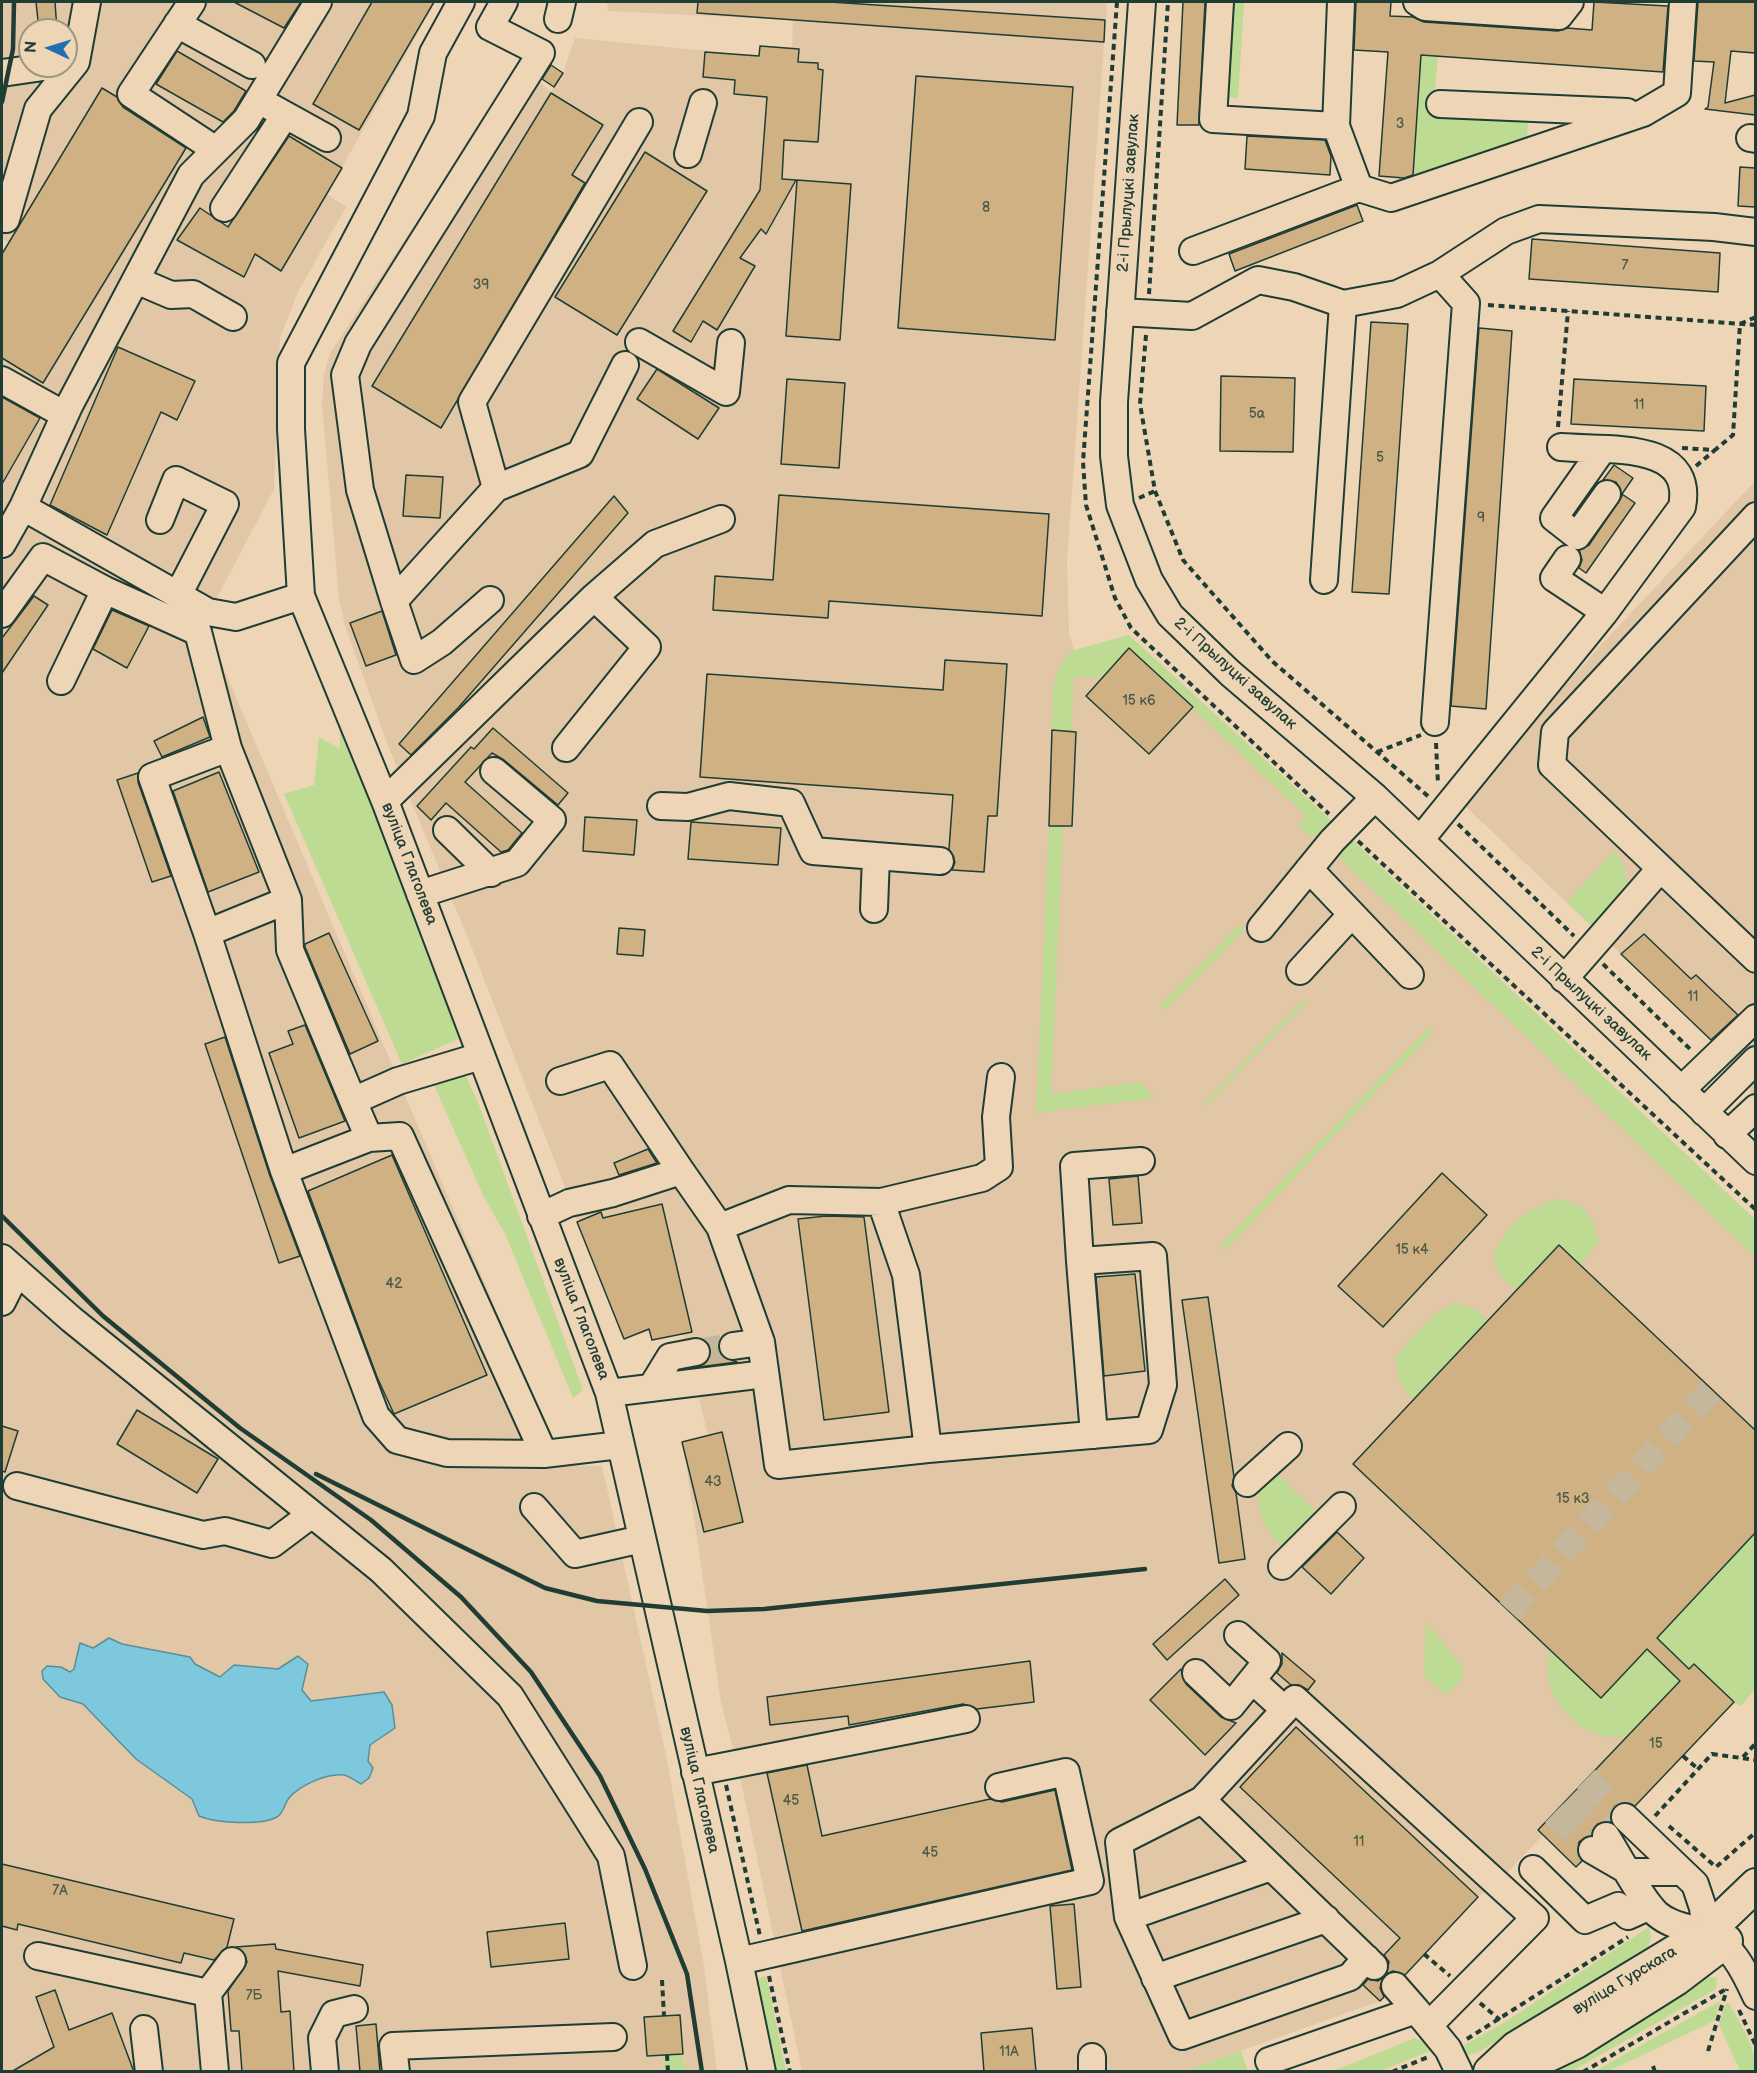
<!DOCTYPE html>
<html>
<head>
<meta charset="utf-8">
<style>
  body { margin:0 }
  #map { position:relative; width:1757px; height:2073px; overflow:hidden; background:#eed5b6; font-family:"Balsamiq Sans",sans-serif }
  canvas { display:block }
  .frame { position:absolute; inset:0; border:3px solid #1f3d34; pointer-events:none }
  .north { position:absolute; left:18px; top:18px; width:60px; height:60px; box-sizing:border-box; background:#eed5b6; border:2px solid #9b9882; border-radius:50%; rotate:274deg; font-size:16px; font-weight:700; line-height:24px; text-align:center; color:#1f3d34 }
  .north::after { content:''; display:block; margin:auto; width:21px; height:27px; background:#1f6fb2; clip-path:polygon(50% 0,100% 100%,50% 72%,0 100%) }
</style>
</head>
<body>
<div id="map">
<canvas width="1757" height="2073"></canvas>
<div class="frame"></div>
<div class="north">N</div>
</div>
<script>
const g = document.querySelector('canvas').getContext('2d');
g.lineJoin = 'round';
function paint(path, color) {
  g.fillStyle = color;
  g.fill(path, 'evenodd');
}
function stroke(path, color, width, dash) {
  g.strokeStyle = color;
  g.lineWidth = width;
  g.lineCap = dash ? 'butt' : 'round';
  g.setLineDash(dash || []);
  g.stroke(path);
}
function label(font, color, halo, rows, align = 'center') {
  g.font = font + ' "Balsamiq Sans",sans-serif';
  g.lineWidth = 5;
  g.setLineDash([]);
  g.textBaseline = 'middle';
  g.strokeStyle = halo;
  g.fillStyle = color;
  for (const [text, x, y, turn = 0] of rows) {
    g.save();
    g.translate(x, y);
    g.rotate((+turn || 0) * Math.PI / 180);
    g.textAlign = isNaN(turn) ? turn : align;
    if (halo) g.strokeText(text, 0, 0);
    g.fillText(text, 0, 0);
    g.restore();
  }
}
paint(new Path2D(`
  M2,2H435L327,194L346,207L298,292L280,338L274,489L204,622L562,1465L602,1466L666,1755L704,1966L717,2071H686L680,2015L645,2018L647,2056L663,2055L664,2071H2V253L8,242L2,239ZM30,30H66V66H30Z
  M607,2H1107L1067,561L1069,634L1074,650L1193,707L1755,1241V1689L1741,1706L1734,1703L1576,1867L1543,1835L1506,1874L1478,1897L1380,2001L1184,2071H1036L1032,2028L984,2071H802L737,1763L721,1703L683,1442L708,1435L683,1334L652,1340L649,1331L624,1339L466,933L390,751L345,626L339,598L322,405L324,375L330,353L520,65L551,92L563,73L575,38L758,56L760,46L792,48L793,20L608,11Z
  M1755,481V1102L1751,1098L1749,1080L1716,1048L1711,1040L1462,803L1601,645Z`), '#e1c7a5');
paint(new Path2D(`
  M1222,2H1244L1238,98L1227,97Z
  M1421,55L1438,56L1433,113L1528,121L1527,141L1413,178Z
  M1129,635L1335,824L1325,834L1309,835L1297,826L1306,816L1130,649L1102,678L1074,676L1071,731L1052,730C1053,704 1049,667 1074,650Z
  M339,697L467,1035L402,1064L284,794L314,785L319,737L340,749Z
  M1049,826H1063L1051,1094L1141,1082L1154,1098L1036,1113Z
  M1348,836L1755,1219V1257L1336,854Z
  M1615,850L1624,866L1627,885L1616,902L1594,927L1567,902Z
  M1239,925L1244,930L1165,1010L1160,1006Z
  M1303,1000L1307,1002L1207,1105L1204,1103Z
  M1428,1028L1433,1032L1225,1250L1221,1245Z
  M464,1072L479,1105L583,1390L573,1398L505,1234L483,1195L433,1083Z
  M1555,1199C1586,1205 1591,1210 1599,1241L1580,1265L1559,1245L1517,1290L1502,1278L1493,1258C1506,1226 1523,1212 1555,1199Z
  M1454,1303L1477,1310L1488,1321L1413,1401L1400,1381L1395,1357L1431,1317Z
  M1273,1470L1330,1525L1297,1562C1288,1552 1274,1541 1268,1530C1257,1512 1254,1482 1273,1470Z
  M1755,1533V1689L1741,1706L1694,1665L1689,1669L1657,1638Z
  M1426,1622L1462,1666L1464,1678L1446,1695L1424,1676Z
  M1647,1649L1680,1681C1670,1691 1639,1729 1629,1734C1596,1748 1556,1712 1549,1682C1546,1672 1549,1660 1550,1650L1601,1698Z
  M1649,1927L1651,1937L1647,1950L1599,1983L1480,2051L1470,2055L1454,2051L1502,2024Z
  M766,1975L786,2071H775L757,1980Z
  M1711,1977L1717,1978L1716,1989L1572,2071L1545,2072L1700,1979Z
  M1720,2001L1714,2021L1609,2071H1595Z
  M1729,2003C1741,2025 1756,2046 1755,2071H1740L1719,2025L1726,2004Z
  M1415,2038L1428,2044L1432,2050L1380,2071L1331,2072Z
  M1241,2051L1248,2071H1184Z
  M683,2054L686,2071H664L663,2055Z`), '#bedb93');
const water = new Path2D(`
  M109,1638L122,1644L190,1657L195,1664L220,1677L234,1665L278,1669L298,1656L308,1664L302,1690L311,1701L384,1692L392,1705L395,1728L370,1745L368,1761L373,1768L369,1778L361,1784C356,1781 349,1776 344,1775C327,1773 300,1785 289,1798C284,1804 284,1813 277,1817C261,1826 215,1823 199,1816L192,1799L136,1759L83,1704L60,1697L43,1679L42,1671L47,1666L61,1667L70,1672L74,1669L80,1643L93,1648Z`);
paint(water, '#7dc8dd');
stroke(water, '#579099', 1.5);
const building = new Path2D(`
  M36,2H55L57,30H39Z
  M234,2H301L284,28Z
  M372,2H434L359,130L313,104Z
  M698,2H830L1105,20L1104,42L697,13Z
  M1183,2H1205L1199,125H1177Z
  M1356,2H1391L1390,16L1413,17L1424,22L1558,31L1567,28L1592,30L1594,2L1668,6L1663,72L1421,55L1413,175L1404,178L1379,176L1388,52L1354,50Z
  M1698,2H1755V53L1731,51L1725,103L1755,95V115L1705,109L1708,107L1714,62L1694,61Z
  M760,46L799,49L798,62L818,63V69L823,70L818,142L784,140L782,179L796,180L766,234L761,229L740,258L755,266L717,330L703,321L691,342L673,331L760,190L767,97L734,94L735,80L703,77L705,52L759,56Z
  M177,51L246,91L234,111L223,122L156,84Z
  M551,65L563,73L554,87L542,79Z
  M916,76L1073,87L1055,340L898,328Z
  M102,88L117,97L123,107L186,148L43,383L2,358V254Z
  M551,93L603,125L572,175L585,183L441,428L372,386Z
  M289,136L342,168L281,271L255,254L244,277L177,240L200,208L228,227Z
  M1247,136L1325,140L1331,156L1330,175L1245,169Z
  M645,152L707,191L617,335L555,297Z
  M1740,167L1755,168V207L1738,206Z
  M797,180L851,184L840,340L786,336Z
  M1357,205L1363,221L1235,271L1229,254Z
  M1532,239L1720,253L1718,292L1529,279Z
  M1371,322L1408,324L1389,594L1352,592Z
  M1479,328L1512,331L1486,709L1451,706Z
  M118,347L195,381L177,420L161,412L107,535L50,505Z
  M657,369L719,408L698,439L637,399Z
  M1221,376L1295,378L1293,452L1220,451Z
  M787,379L845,383L839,468L781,464Z
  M1574,379L1706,386L1704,431L1571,424Z
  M2,397L40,418L2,484Z
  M1614,465L1633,478L1622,494L1635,503L1586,573L1579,568L1582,560L1579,550L1589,545L1622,496L1616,482L1603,480Z
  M406,475L443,477L440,518L403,516Z
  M779,495L1049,514L1042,616L829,601L828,618L713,610L715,576L773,580Z
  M614,496L628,513L458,708L411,755L399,744Z
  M34,596L48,605L2,673V638Z
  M112,610L149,626L127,668L93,649Z
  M382,611L396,655L366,666L350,623Z
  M1129,648L1193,707L1149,754L1086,696Z
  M945,660L1007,664L997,816H988L984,872L952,870L955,862L949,849L953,795L700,777L707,674L943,690Z
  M203,717L210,737L162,757L154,741Z
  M493,728L568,793L558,805L504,760L492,753L465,782L522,833L508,850L501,852L446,803L431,820L417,806L471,747L474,749Z
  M1052,730L1076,732L1072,826H1049Z
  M219,772L259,872L208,892L173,791Z
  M138,773V782L171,876L152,882L117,780Z
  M585,817L637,820L634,855L583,851Z
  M691,822L781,828L778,865L688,859Z
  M619,928L645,930L643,956L617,954Z
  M329,933L378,1041L350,1054L305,947V944Z
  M1644,934L1691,979L1696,975L1738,1015L1711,1040L1621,954Z
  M305,1025L345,1121L299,1138L269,1053L293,1044L288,1031Z
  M225,1037L270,1176L300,1256L279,1263L205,1044Z
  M648,1149L657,1163L619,1175L614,1163Z
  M392,1155L487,1375L394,1414L377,1377L308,1191Z
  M1442,1173L1487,1215L1383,1327L1338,1286Z
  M1138,1176L1142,1223L1113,1225L1109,1179Z
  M662,1204L692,1332L652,1340L649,1329L624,1339L577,1222L601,1212L603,1218Z
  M826,1216L864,1217L889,1412L824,1420L798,1219Z
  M1559,1245L1755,1430V1533L1657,1638L1689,1669L1694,1664L1734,1702L1635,1806L1621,1803L1615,1806L1610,1814L1611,1822L1598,1824L1591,1835L1579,1842L1577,1851L1582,1861L1576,1867L1538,1830L1680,1681L1647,1649L1601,1698L1353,1464Z
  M1135,1274L1145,1371L1104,1376L1096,1277Z
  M1208,1297L1234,1477L1232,1486L1236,1493L1245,1559L1219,1563L1182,1300Z
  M719,1340L718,1349L722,1356L737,1362L699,1367L710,1357L708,1343Z
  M137,1410L218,1459L197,1493L117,1444Z
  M2,1426L18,1431L5,1472L2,1471Z
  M722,1432L743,1522L704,1532L682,1442Z
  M1337,1532L1364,1558L1331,1594L1302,1567Z
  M1225,1579L1239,1595L1167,1660L1153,1644Z
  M1282,1653L1315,1681L1308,1690L1299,1685H1291L1277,1673L1282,1664Z
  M1030,1661L1034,1702L977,1709L963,1704L849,1725L848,1716L770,1725L767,1697Z
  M1181,1669L1186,1684L1221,1717L1236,1723L1205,1755L1150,1700Z
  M1296,1727L1478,1897L1405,1975L1393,1971L1386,1974L1389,1962L1384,1955L1400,1938L1240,1787Z
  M807,1765L822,1836L990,1799L1002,1802L1055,1790L1072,1870L802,1931L767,1773Z
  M2,1864L234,1919L227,1947L214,1960L184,1953L181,1963L18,1924L17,1930L2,1926Z
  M1074,1904L1081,1987L1057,1989L1050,1906Z
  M565,1923L569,1959L491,1967L487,1932Z
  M275,1944L276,1949L363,1965L360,1986L278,1971L281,2012L290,2011L294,2072H242L239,2031H231L228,1991L247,1962L245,1955L236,1947Z
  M1383,1977L1380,1988L1384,1997L1380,2001L1363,1985L1368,1979L1378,1981Z
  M55,1990L69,2030L112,2013L134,2072H11L54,2047L36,1997Z
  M680,2015L683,2054L647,2056L644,2017Z
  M376,2024L380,2072H360L356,2026Z
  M1032,2028L1036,2072H984L981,2033Z`);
paint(building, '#d0b184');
stroke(building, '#1f3d34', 1.5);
stroke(new Path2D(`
  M696,1352L733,1346
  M1509,1611L1712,1389
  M1586,1779L1625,1817
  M1568,1799L1606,1836
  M1554,1813L1592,1850`), '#c5b79c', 26, [26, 13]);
const minor = new Path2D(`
  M192,2L131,94L216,150
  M461,2L433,53L421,116L291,363V429L301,596L385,801L609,1393L739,1961L762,2072
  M1142,2L1114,402V456L1120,505L1149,580L1170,615L1230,673L1375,797L1756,1161
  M1220,2L1213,119L1336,126
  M1341,2L1336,126L1359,188
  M1417,2L1425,7L1559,16L1570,2
  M558,19L562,2
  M177,24L252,65
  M2,73L50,66
  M1440,104L1627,112
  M271,107L327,138
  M1750,138L1756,139
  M688,154L703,103
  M224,208L285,115
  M6,219L38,109L76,62L87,2
  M1193,251L1359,188L1391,198L1643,113L1677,93L1683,2
  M136,280L171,295L193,294L233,317
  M1120,312L1192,316L1258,280L1294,287L1343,304L1397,294L1440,274L1506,231L1539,219L1714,227L1756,232
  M639,342L726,392L731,343
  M2,380L65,415
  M1602,450L1554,518L1577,536L1607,494
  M496,488L472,402L639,122
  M1756,516L1555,732L1552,765L1756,959
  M160,520L176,480L225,504L178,595
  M2,544L23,507
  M1567,559L1554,578L1605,612
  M1324,580L1343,304
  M301,596L236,617L208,612L23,507L69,406L191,175L246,120L318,2
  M594,597L655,544L721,519
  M490,600L442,642L414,660L394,601L496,488L580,454L625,365
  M394,601L360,490L345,375L358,344L541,53L490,27L504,2
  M2,614L43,557L105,590L198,632L228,748L288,900L290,950L353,1101
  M61,681L105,590
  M1435,722L1466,303L1440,274
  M228,748L152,777L207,933L284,1171
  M385,801L594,597L647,647L566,748
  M661,806L688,807L729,796L791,803L813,851L876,856L874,909
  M447,830L491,873
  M1420,840L1605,612L1682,507C1695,440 1606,451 1561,447
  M876,856L940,861
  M1309,869L1410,975
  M420,894L517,863L552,820L494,771
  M1261,928L1332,841L1375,797
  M207,933L288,900
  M1300,971L1352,914
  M1564,979L1660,869
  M481,1056L398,1081L353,1101L369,1138L284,1171L376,1416L397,1440L447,1453L544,1454L620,1445
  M560,1081L610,1065L681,1171
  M1681,1090L1756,1018
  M1704,1112L1756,1060
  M1727,1135L1756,1108
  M369,1138L400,1136L544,1454
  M881,1202L982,1178L999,1167L996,1117L1001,1077
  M541,1216L569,1203L613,1193L681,1171L720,1227L761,1342
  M720,1227L789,1200L881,1202L906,1275L928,1449
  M2,1258L71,1319L381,1570L510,1696L611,1856L633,1966
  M1080,1261L1094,1435
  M2,1302L17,1272
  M733,1346L761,1342L778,1465L928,1449L1149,1430L1163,1385L1153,1256L1080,1261L1074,1166L1141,1161
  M651,1388L670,1357L696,1352
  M609,1393L765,1374
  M1247,1483L1288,1446
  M17,1486L203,1535L225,1531L272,1544L312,1514
  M534,1507L575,1554L642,1539
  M1282,1566L1342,1506
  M1238,1635L1267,1661L1252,1680
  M1196,1673L1231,1706L1252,1680L1285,1710
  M695,1772L966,1719
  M1202,1800L1374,1966
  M1625,1817L1695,1884L1703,1908L1706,1933
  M1606,1836C1620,1858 1640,1898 1657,1914C1671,1926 1688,1927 1704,1933C1731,1942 1745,1972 1756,1996
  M1592,1850L1630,1872H1682
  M1533,1869L1585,1920L1618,1906L1628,1916L1650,1906
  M1128,1917L1271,1867
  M38,1956L208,1993L215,2072
  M1366,1958L1350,1977L1182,2036L1128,1917L1119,1842L1202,1800L1295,1699L1535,1918L1429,2025
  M739,1961L1090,1881L1066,1772L999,1787
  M1155,1978L1326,1919
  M1395,1986L1416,2010
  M208,1993L232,1961
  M144,2029L149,2072
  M1092,2057V2072
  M1269,2061L1416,2010L1448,2049L1459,2072
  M325,2072L322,2038L334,2014L354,2009
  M396,2072L393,2046L613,2037`);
const major = new Path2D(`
  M1490,2072L1516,2048L1706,1933L1756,1885
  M1513,2072L1576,2042L1676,1979L1726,1941`);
stroke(minor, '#1f3d34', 30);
stroke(major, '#1f3d34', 36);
stroke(new Path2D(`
  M1117,2L1083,462L1086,505L1115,598L1131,628L1329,814
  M1149,294L1168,2
  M1488,305L1756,325
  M1146,335L1140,404L1155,491L1183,560L1272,661L1429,797
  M1558,427L1568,311
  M1682,448L1715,450L1733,435L1740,324L1756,317
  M1696,466L1715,450
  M1139,498L1155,491
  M1436,743L1438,784
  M1377,752L1421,735
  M1458,824L1574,936
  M1358,841L1756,1210
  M1603,964L1692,1051
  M1683,1756L1698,1769
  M1743,1757L1756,1743
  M726,1785L760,1936
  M1655,1816L1712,1754L1756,1760
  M1669,1826L1716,1867L1756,1832
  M1424,1954L1450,1976
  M769,1976L790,2072
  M662,1980L664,2016
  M1480,2003L1500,2020
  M1739,2010L1756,2046
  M1467,2039L1628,1937
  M1708,2051L1727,1989
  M667,2055L668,2072
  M1653,2066L1655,2072
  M1392,2072L1428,2057
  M1583,2072L1728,1988`), '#1f3d34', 4, [6, 4.5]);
stroke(minor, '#eed5b6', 26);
stroke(major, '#eed5b6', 32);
stroke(new Path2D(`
  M2,102L13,49L14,2
  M2,1216L103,1316L240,1428L371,1520L461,1597L531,1672L600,1776L645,1869L687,1974L702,2072
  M316,1474L545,1588L597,1601L707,1611L764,1609L1145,1569`), '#1f3d34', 4.5);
label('14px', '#4b5a48', null, [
  ["3",1400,124],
  ["8",986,208],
  ["7",1625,266],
  ["39",481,285],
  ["11",1639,405],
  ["5а",1257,414],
  ["5",1380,458],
  ["9",1481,518],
  ["15 к6",1139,701],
  ["11",1693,997],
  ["15 к4",1412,1250],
  ["42",394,1284],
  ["43",713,1482],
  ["15 к3",1573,1499],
  ["15",1656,1744],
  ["45",791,1801],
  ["11",1359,1842],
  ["45",930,1853],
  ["7А",60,1891],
  ["7Б",254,1996],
  ["11А",1009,2052]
]);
label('16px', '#1f3d34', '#eed5b6', [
  ["2-і Прылуцкі завулак",1129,193,-86],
  ["2-і Прылуцкі завулак",1235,674,42],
  ["вуліца Глаголева",409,864,69],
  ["2-і Прылуцкі завулак",1591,1004,43],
  ["вуліца Глаголева",581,1319,69],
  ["вуліца Глаголева",699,1790,77],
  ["вуліца Гурскага",1625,1981,-31]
]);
</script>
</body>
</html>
